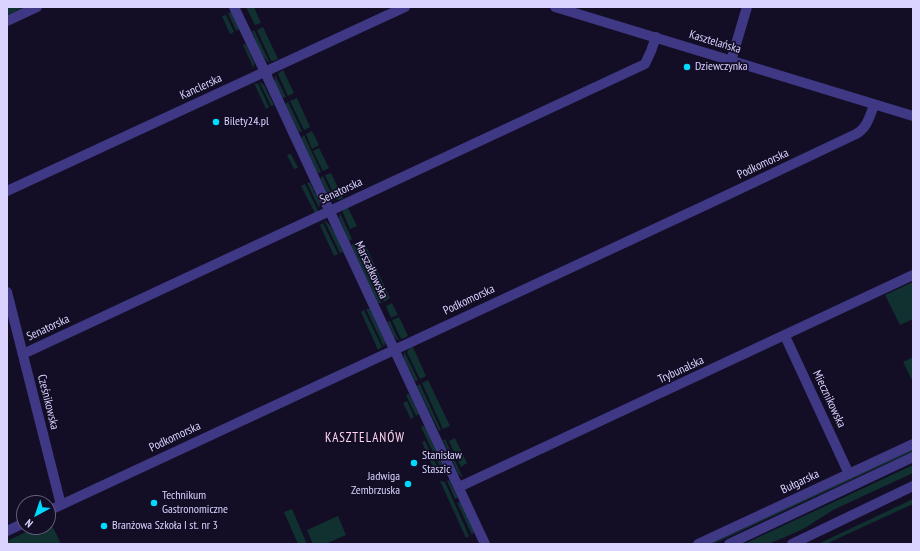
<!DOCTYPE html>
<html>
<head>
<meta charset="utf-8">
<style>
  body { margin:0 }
  #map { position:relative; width:920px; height:551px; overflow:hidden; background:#130e26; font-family:"PT Sans Narrow",sans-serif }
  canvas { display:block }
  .frame { position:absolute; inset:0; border:8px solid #dad3ff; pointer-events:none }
  .north { position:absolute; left:16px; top:495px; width:40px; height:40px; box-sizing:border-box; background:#130e26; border:1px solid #635d7d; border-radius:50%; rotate:220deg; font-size:11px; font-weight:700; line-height:16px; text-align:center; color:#dad3ff }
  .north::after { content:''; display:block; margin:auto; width:14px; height:18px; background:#00dafe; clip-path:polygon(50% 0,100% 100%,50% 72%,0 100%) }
</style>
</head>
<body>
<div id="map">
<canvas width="920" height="551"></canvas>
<div class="frame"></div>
<div class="north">N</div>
</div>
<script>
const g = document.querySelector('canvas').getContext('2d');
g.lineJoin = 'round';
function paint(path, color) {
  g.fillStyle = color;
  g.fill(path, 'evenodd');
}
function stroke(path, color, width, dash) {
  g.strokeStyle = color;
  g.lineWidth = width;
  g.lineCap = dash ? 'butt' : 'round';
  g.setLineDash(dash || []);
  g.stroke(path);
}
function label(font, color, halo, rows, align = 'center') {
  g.font = font + ' "PT Sans Narrow",sans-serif';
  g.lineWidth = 3.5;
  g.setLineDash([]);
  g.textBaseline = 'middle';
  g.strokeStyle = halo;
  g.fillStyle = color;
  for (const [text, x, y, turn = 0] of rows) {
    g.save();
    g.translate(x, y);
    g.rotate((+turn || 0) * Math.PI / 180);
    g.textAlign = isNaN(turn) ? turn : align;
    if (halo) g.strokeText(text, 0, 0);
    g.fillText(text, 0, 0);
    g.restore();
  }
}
paint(new Path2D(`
  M10,7H24L7,15V8Z
  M246,7H254L261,23L255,25Z
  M231,12L239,29L236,31L228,13Z
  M226,15L234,32L230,34L222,16Z
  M263,27L278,59L273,61H271L257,30Z
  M254,30L270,63C261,58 256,40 252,31Z
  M244,44L246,45L254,62V69L243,45Z
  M283,70L294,93L288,96L278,74L280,72Z
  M275,75L286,97L284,98H283L275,82Z
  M259,81L264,85L274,105L271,106Z
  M254,83H255L256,84L258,83L269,107L266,109Z
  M297,98L310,127L304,130L290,101Z
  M288,102L302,131L300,132L298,131L286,105V103Z
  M312,131L319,145L312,149L306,134Z
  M304,135L321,172L319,173L317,172L301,138Z
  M319,148L329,168L323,171L313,151Z
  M291,154L298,168L294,169L287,155Z
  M331,173L343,198L339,200L336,199L325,175Z
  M323,176L335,202L330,198L320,178Z
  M310,182L320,203L319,208L307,183Z
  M305,184L318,211L315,213L301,186Z
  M348,208L357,226L350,229L343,213V210Z
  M340,213L352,239L349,241L339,218Z
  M324,220C333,225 339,243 343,252L340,253Z
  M323,223L338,254L334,256L320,225Z
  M363,240L390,298L384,302L356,243Z
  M354,244L382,303H378L351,245Z
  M913,282V319L900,325L885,295Z
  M392,303L398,315L391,318L386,306Z
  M366,309H370L385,341V344L384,347Z
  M364,310L382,347L378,350L361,312Z
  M399,317L408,336L402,339L400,337L392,320Z
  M390,321L399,341C393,338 390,328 387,322Z
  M413,347L426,376L420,379L407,352L409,349Z
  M404,351L418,380L415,381L404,358Z
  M913,357V382L903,362Z
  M428,380L450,426L443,429L422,383Z
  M420,384L441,430L439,431L417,386Z
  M409,394L419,414L416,416L406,395Z
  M407,401L414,417L411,419L403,403Z
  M423,426L425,427L444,468L441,469L421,427Z
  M455,438L467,463L461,467L449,441Z
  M445,439L463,478L458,473L443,440Z
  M425,441L438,468L435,472L422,442Z
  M913,449V451L713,544H710Z
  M913,465V473L833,510L805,528L783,538L768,544H744Z
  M449,480L458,498L455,499L447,481Z
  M440,481L445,482L469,536L466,538Z
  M913,499V504L826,544H818Z
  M460,502L474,532L472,535L457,503Z
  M292,509L307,544H298L284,512Z
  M338,516L346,535L325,544H313L307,530Z
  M50,521L61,544H7V541L37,527H48V522Z`), '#113030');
stroke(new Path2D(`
  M234,7L265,72L325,201L485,544
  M555,7L913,116
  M7,21L37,7
  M731,61L747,7
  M7,191L405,7
  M7,292L61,505
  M785,336L849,474
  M23,354L645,64L651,51L656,37
  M459,487L913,275
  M48,511L723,197L856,134C867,128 870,116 874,105
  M7,531L24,523
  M698,544L913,444
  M729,544L913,457
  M792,544L913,486`), '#3f3985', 10);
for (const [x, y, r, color] of [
  [687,67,4,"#00dafe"],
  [216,122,4,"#00dafe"],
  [414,463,4,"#00dafe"],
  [408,484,4,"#00dafe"],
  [154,503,4,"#00dafe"],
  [104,526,4,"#00dafe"]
]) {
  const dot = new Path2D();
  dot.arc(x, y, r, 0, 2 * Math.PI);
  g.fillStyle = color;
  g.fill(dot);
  stroke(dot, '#130e26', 1.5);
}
label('12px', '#dad3ff', '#130e26', [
  ["Kasztelańska",715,42,17],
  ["Kanclerska",201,87,-25],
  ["Podkomorska",763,164,-25],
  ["Senatorska",341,191,-25],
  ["Marszałkowska",371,270,65],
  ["Podkomorska",469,300,-25],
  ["Senatorska",48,328,-25],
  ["Trybunalska",681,370,-25],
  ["Miecznikowska",829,399,65],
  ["Cześnikowska",48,402,76],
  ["Podkomorska",175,437,-25],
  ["Bułgarska",800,482,-25]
]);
label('12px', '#dad3ff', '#130e26', [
  ["Dziewczynka",695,67],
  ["Bilety24.pl",224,122],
  ["Stanisław",422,456],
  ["Staszic",422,470],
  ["Jadwiga",400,477,"right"],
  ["Zembrzuska",400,491,"right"],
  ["Technikum",162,496],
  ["Gastronomiczne",162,510],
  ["Branżowa Szkoła I st. nr 3",112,526]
], 'left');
g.letterSpacing = '1px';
label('13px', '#ffd5ee', '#130e26', [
  ["KASZTELANÓW",365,438]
]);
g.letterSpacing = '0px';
</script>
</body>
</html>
